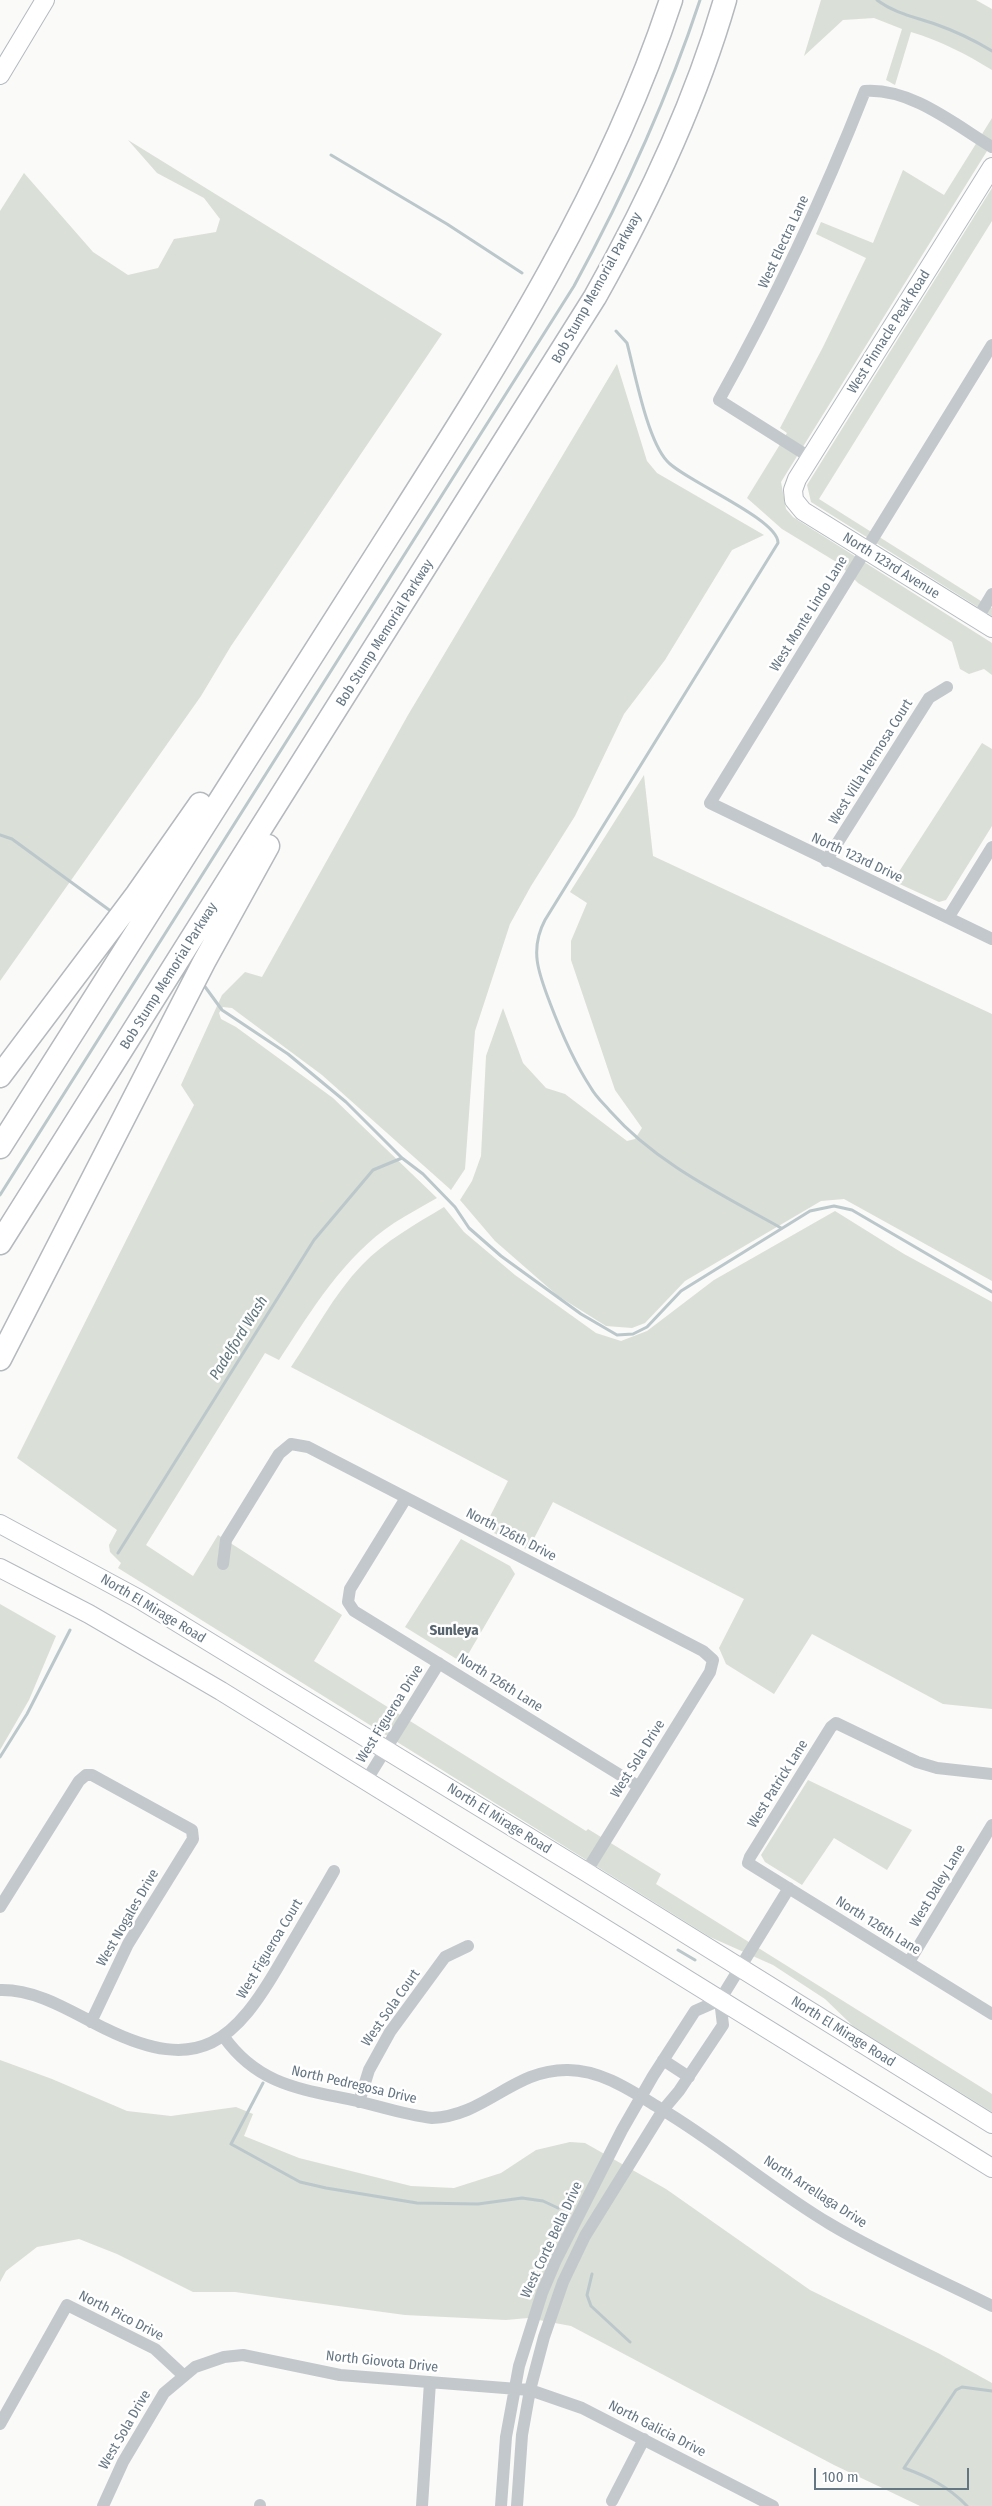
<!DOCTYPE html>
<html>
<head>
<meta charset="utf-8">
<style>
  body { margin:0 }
  #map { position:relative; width:992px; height:2506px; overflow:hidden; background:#fafaf8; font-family:"Fira Sans Condensed",sans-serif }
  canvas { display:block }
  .scale { position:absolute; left:814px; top:2468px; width:155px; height:22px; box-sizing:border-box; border:2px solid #657683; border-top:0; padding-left:6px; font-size:15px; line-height:18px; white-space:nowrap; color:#657683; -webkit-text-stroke:4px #fff; paint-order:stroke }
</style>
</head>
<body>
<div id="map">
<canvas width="992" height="2506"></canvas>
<div class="scale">100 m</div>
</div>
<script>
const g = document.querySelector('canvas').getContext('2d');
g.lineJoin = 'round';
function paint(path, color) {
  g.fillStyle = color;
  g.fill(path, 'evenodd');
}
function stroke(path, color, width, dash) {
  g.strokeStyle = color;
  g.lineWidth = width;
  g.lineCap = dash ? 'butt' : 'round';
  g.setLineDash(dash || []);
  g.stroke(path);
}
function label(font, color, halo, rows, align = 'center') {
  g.font = font + ' "Fira Sans Condensed",sans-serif';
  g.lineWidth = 5;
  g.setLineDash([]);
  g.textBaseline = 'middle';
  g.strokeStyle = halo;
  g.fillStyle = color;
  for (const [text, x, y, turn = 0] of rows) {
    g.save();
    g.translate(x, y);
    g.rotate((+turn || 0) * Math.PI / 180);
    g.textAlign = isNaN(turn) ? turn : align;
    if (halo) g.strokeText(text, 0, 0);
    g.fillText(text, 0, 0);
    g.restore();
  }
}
paint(new Path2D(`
  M821,0H976L992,9V70C966,54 941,41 911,32L895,85L886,80L902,29L874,18L843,20L804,56Z
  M992,118V143L781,482L786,509L793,517L992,643V675L984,669L969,674L960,669L952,642L858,583L838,563L782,529L747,498L787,433L780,428L823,347L866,258L816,234L821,222L873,243L903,170L944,195Z
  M128,140L442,334L231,646L201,696L0,981V211L24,173L93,252L128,275L158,268L174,239L216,232L220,219L204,198L157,173Z
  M992,188V221L819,499L992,608V616L811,502L807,485Z
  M617,364L647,461L657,473L764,535L732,550L665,660L624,714L575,816L531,886L510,924L475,1031L465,1169L451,1190L322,1075L232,1008L223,1007L219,1013L221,1019L236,1027L333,1098L437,1198C423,1206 408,1214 394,1223C344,1256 311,1311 279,1360L265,1353L146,1545L193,1576L218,1535L342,1615L314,1661L586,1831L588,1829L661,1874L656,1884L992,2094V2112L853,2026L825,1999L773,1965L710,1937L118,1568L121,1563L110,1552L109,1545L117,1530L17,1458L194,1105L181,1085L222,995L245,972L262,977L408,715Z
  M982,743L992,749V826L946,900L939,902L893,881Z
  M644,775L653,856L992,1014V1281L844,1199L821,1201L685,1281L645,1323L632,1328L606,1326L558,1296L495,1241L460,1200L472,1181L481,1156L486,1056L503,1008L523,1063L546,1088L565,1094L627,1141L635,1139L642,1128L615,1090L571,960V941L587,903L570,892Z
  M444,1207L464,1232L515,1275L596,1333L621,1341L647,1331L714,1280L835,1211L904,1254L992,1302V1709L943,1704L812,1634L774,1694L726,1664L719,1648L744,1599L553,1502L528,1550L484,1528L508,1481L291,1367C314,1333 334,1294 362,1265C385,1241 416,1224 444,1207Z
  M461,1539L510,1566L515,1574L463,1663L405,1627Z
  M0,1604L56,1636L29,1700L0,1750Z
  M808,1780L912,1830L887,1870L834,1838L802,1885L765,1862L761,1855Z
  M0,2060L52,2079L127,2111L171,2116L236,2107L253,2114L244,2136L299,2158L411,2186L454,2188L501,2173L536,2150L570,2142L585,2143L666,2189L810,2290L938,2353L992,2383V2506H920L834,2465L571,2326L528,2318L506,2320L405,2315L235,2292H193L117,2254L79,2239L37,2247L6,2271L0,2282Z`), '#dadfd7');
stroke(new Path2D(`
  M877,0C894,13 915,17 935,24C955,31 974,40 992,51
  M331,155L447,224L522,273
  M616,331L627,343C635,373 647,439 667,461C683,480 779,519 778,543L545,920C529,950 539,974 550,1003C561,1032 574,1062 591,1088C596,1097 604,1104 610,1111C657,1164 721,1194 781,1228
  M0,835L12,839L112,912
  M203,984L222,1010L288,1054L346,1102L402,1158L423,1174L455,1207L469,1228L501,1256L581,1314L617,1335L633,1334L647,1327L681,1291L810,1211L834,1206L852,1210L992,1292
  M0,1195L574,286C624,194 667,100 700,0
  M118,1553L314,1240L373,1170L402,1158
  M0,1757L27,1714L70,1630
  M678,1950L695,1960
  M263,2083L231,2144L300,2182L326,2188L417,2203L478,2204L522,2198L543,2201L558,2208
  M592,2274L587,2295L591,2306L630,2342
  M967,2506C949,2487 929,2477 904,2468L956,2390L962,2387L992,2391`), '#bbc7cb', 3);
const secondary = new Path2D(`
  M0,75L45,0
  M992,167L797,479L793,490L794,500L803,511L992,628
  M0,1524L139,1599L586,1872L992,2124
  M0,1568L89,1614L221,1691L992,2168`);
const highway = new Path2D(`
  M0,1076L137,894L200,804
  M0,1147C121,954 244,763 366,571C482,388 603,207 671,0
  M0,1243L595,297C648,203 695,104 725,0
  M0,1359L204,962L268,846`);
stroke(secondary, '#b3babf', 20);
stroke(highway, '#b4b9bd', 25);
stroke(new Path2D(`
  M992,345L710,803L992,939
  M811,458L719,400C775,300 823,198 865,91C911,88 954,124 992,147
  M977,619L992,594
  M826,861L929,698L947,687
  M948,918L992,847
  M406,1498L350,1589L348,1602L354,1611L638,1786
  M223,1564L226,1540L279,1454L291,1444L308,1447L703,1651L713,1660L710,1672L586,1872
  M992,1774L937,1768L917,1762L836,1723L831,1727L750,1857L748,1863L992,2014
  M366,1781L439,1663
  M0,1907L79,1781L86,1775H92L192,1830L193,1839L128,1944L91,2022
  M909,1962L992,1825
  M0,1990C38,1989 73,2013 106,2029C200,2075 235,2042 282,1960C299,1931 317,1901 334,1871
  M224,2037C259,2086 302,2089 357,2101C382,2107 406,2115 432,2118C486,2116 513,2069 568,2070C602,2070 633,2092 661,2109C720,2144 771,2189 830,2224C882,2255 938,2279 992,2306
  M663,2060L689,2077
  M359,2102L369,2070L390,2032L445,1957L468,1946
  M0,2424L67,2305L155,2349L183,2375
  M612,2501L644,2439
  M260,2505V2506
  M103,2506L123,2462L164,2393L195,2367L224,2357L243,2355L340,2375L530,2390L582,2408L773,2506
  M422,2506L430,2382
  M501,2506L506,2437L519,2366L542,2293L556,2260L622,2130L653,2076L695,2011L720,2000L789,1888
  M517,2506L522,2435L530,2390L544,2337L563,2282L585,2236L629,2165L663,2110L679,2091L723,2025L720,2000`), '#c3c8cc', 12);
stroke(secondary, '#fff', 18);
stroke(highway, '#fff', 22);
label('14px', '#657683', '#fff', [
  ["West Electra Lane",784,242,-65],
  ["Bob Stump Memorial Parkway",597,288,-61],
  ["West Pinnacle Peak Road",889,332,-58],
  ["North 123rd Avenue",891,566,32],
  ["West Monte Lindo Lane",809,614,-58],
  ["Bob Stump Memorial Parkway",385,633,-58],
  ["West Villa Hermosa Court",871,762,-58],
  ["North 123rd Drive",857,858,25],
  ["Bob Stump Memorial Parkway",169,976,-58],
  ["North 126th Drive",511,1535,27],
  ["North El Mirage Road",153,1609,31],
  ["North 126th Lane",500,1683,32],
  ["West Figueroa Drive",390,1714,-58],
  ["West Sola Drive",638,1759,-58],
  ["West Patrick Lane",778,1784,-58],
  ["North El Mirage Road",499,1819,32],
  ["West Daley Lane",938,1886,-59],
  ["West Nogales Drive",128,1918,-60],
  ["North 126th Lane",878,1926,32],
  ["West Figueroa Court",270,1949,-59],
  ["West Sola Court",391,2008,-55],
  ["North El Mirage Road",843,2032,32],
  ["North Pedregosa Drive",354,2085,13],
  ["North Arrellaga Drive",815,2192,33],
  ["West Corte Bella Drive",552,2240,-65],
  ["North Pico Drive",121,2316,27],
  ["North Giovota Drive",382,2362,6],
  ["North Galicia Drive",657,2429,27],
  ["West Sola Drive",125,2430,-60]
]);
label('italic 15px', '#60757c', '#fff', [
  ["Padelford Wash",239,1338,-58]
]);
label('bold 15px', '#57646e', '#fff', [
  ["Sunleya",454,1631]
]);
</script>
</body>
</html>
